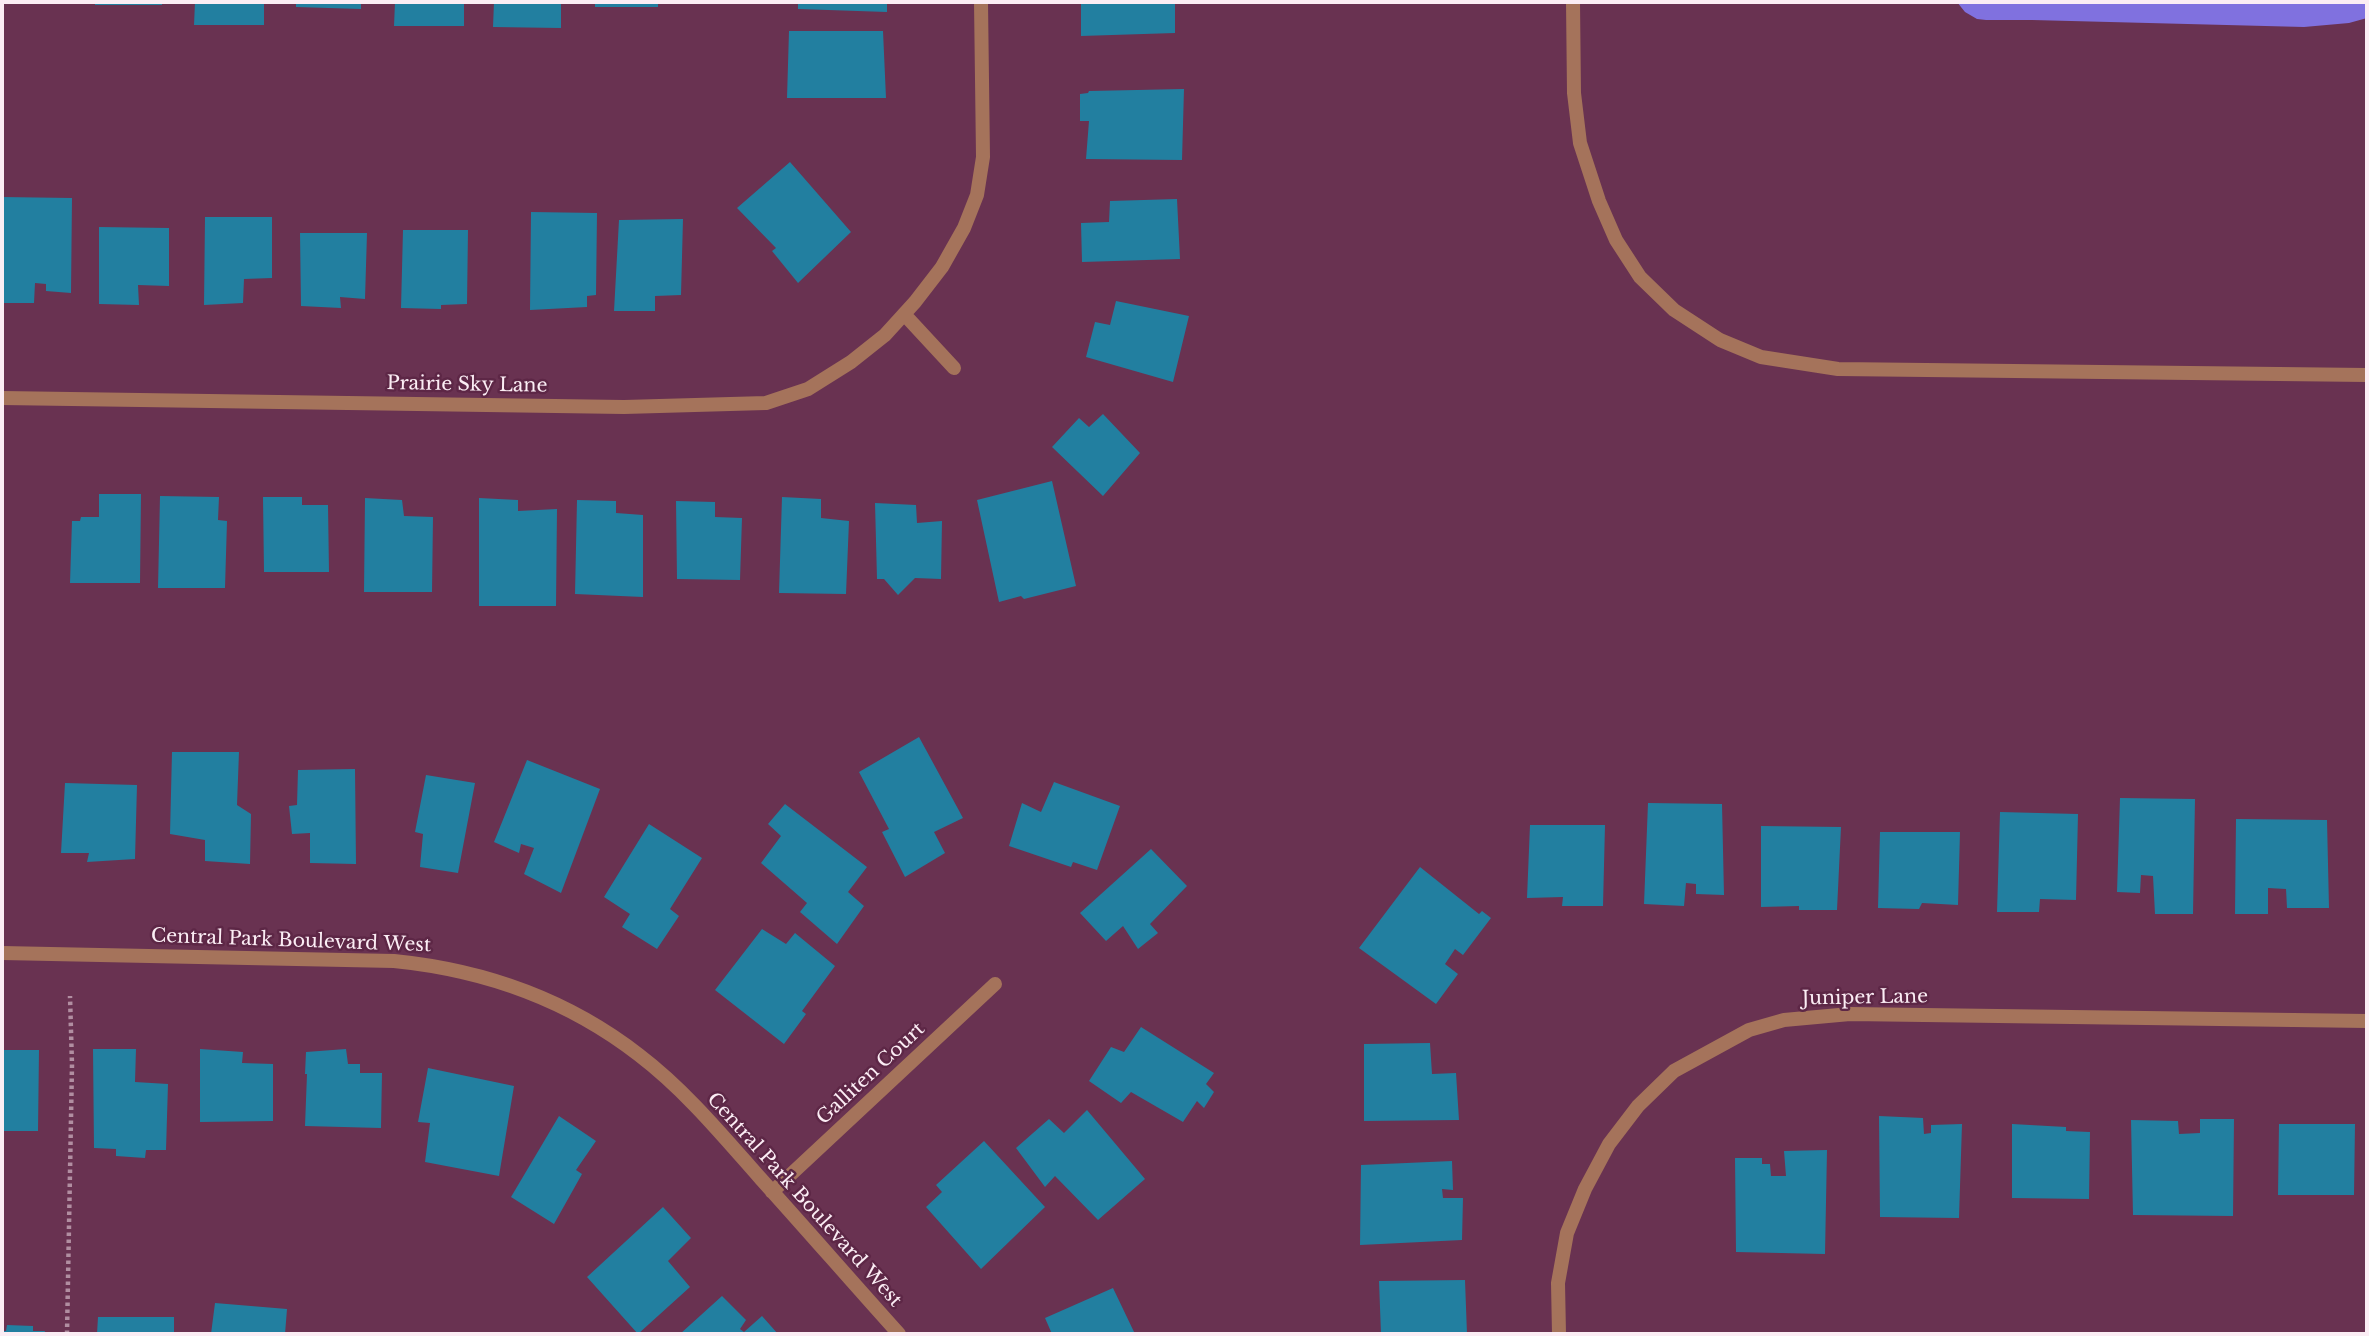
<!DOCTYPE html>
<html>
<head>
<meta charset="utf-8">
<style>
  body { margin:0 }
  #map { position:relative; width:2369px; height:1336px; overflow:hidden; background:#693251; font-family:"Libre Baskerville",serif }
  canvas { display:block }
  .frame { position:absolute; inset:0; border:4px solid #fbedf4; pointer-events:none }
</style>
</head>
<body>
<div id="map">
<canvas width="2369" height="1336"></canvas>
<div class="frame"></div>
</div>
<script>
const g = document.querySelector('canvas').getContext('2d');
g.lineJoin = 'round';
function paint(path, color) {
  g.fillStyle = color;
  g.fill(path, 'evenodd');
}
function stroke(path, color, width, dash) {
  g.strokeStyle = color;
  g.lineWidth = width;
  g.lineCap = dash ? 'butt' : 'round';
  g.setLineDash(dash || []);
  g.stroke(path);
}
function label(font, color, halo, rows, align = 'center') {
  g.font = font + ' "Libre Baskerville",serif';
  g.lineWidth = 5;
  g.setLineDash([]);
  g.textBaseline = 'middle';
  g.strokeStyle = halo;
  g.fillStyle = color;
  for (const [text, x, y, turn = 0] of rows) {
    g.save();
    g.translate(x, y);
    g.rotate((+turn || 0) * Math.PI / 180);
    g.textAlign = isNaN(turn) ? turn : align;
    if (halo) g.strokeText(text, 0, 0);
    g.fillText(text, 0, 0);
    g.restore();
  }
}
paint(new Path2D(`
  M1957,2H2367V18L2349,23L2304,27L2032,20H1986L1977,19L1965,12Z`), '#8071df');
paint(new Path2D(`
  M95,2H162V5H95Z
  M195,2H264V25H194Z
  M296,2H361V9L296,7Z
  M395,2H464V26H394Z
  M494,2H561V28L493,27Z
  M595,2H658V7H595Z
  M798,2H887V12L798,9Z
  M1081,2H1175V33L1081,36Z
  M789,31H883L886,98H787Z
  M1184,89L1182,160L1086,159L1089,121H1080V94L1088,93L1089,91Z
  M790,162L851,232L798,283L772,251L776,248L737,208Z
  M2,197L72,198L71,293L46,291V284L35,283L34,303H2Z
  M1177,199L1180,259L1082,262L1081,223L1109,222L1110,201Z
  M531,212L597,213L596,295L587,296V307L530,310Z
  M205,217H272V278L244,279L243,303L204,305Z
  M683,219L681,295L655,296V311H614L619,220Z
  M99,227L169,228V286L138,285L139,305L99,304Z
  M403,230H468L467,304L441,305V309L401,308Z
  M300,233H367L365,299L340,297L341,308L301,306Z
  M1116,301L1189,316L1173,382L1086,357L1095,322L1110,325Z
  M1103,414L1140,453L1103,496L1052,447L1079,418L1089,427Z
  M1052,481L1076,586L1024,599L1021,596L999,602L977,500Z
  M99,494H141L140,583H70L72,521H80L81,517H99Z
  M160,496L219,497L218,520L227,521L225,588H158Z
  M263,497H302V505H328L329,572H264Z
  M782,497L821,499V518L849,521L846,594L779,593Z
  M365,498L402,500L404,516L433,517L432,592H364Z
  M479,498L518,500V511L557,509L556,606H479Z
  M577,500L616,501V513L643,515V597L575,594Z
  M676,501L715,502V517L742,518L740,580L677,579Z
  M875,503L916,505L917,523L942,521L941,579L915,578L898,595L884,579H877Z
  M919,737L963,818L934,832L945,853L905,877L882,832L889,829L859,772Z
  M172,752H239L237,805L251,814L250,864L205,861V840L170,834Z
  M527,760L600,789L561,893L524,874L534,848L521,844L519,853L494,842Z
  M355,769L356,864L310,863V833L292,834L289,806L297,805L298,770Z
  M426,775L475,783L458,873L420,867L423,834L415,832Z
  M1054,782L1120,806L1097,870L1073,862L1071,867L1009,846L1022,803L1041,812Z
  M65,783L137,785L135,859L87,862L89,853H61Z
  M2120,798L2195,799L2193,914H2155L2153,876L2141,875L2140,893L2117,892Z
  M1648,803L1722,804L1724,895L1696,894V884L1686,883L1684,906L1644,904Z
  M785,804L867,867L848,892L864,906L837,944L800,912L807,903L761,863L781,836L768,824Z
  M2000,812L2078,814L2076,900L2040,899L2039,912H1997Z
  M2236,819L2327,820L2329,908H2287L2286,889L2268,888V914H2235Z
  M649,824L702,858L670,909L679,916L657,949L622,927L630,914L604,897Z
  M1530,825H1605L1603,906H1562L1563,897L1527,898Z
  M1761,826L1841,827L1837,910H1799V906L1761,907Z
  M1880,832H1960L1958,905L1922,903L1919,909L1878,908Z
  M1151,849L1187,886L1150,924L1158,933L1138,949L1123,926L1106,941L1080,913Z
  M1420,867L1479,914L1482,911L1491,918L1463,955L1455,949L1445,964L1458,974L1436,1004L1359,948Z
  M762,929L786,944L795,933L835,966L802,1011L806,1014L784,1044L715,990Z
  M1141,1027L1214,1073L1206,1084L1214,1092L1204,1108L1197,1101L1183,1122L1131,1092L1121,1103L1089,1081L1111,1047L1124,1052Z
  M1430,1043L1432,1074L1456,1073L1459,1120L1364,1121V1044Z
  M2,1046H4V1050H39L38,1131H2Z
  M93,1049H136L135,1082L168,1084L166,1150H146L145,1158L116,1156V1149L94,1148Z
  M200,1049L243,1052L242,1063L273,1064V1121L200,1122Z
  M346,1049L348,1064H360V1073H382L381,1128L305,1126L307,1074H305L306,1052Z
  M428,1068L514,1086L499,1176L425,1162L430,1123L418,1122Z
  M1087,1110L1145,1179L1098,1220L1055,1176L1045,1187L1016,1148L1049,1119L1064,1133Z
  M559,1116L596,1141L576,1170L582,1174L554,1224L511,1197Z
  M1879,1116L1923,1118L1924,1134L1931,1133V1125L1962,1124L1959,1218L1880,1217Z
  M2200,1119H2234L2233,1216L2133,1215L2131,1120L2178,1121L2179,1134L2200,1133Z
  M2012,1124L2066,1127V1131L2090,1132L2089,1199L2012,1198Z
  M2279,1124H2355L2354,1195H2278Z
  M984,1141L1045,1207L981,1269L926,1207L942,1192L936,1185Z
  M1827,1150L1825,1254L1736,1252L1735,1158H1762V1164H1770L1771,1176H1786L1784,1151Z
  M1452,1161L1453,1190L1442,1189L1443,1198H1463L1462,1240L1360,1245L1361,1165Z
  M663,1207L691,1238L668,1261L690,1287L638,1334L587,1277Z
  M1465,1280L1467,1334H1381L1379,1281Z
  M1113,1288L1135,1334H1052L1045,1318Z
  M722,1296L746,1320L740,1329L744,1332L762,1316L778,1334H680Z
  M215,1303L287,1309L285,1334H211Z
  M98,1317H174V1334H97Z
  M7,1325L33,1326V1331H45L44,1334H2V1331H6Z`), '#227fa0');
stroke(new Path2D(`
  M67,1334L72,1065L70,996`), '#b18ea1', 4.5, [3.5, 3.5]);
stroke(new Path2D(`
  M1573,2L1574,93L1580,143L1599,201L1616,240L1640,277L1674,310L1720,340L1761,357L1838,369L2367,375
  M904,314L954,368
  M2,398L624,407L766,403L808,389L851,362L885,335L915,302L942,267L964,228L977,195L983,157L981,2
  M2,953L394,961C484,970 567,999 639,1055C685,1090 723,1136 761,1179C808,1231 853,1283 899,1334
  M772,1192L995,984
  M1559,1334L1558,1283L1567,1233L1585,1189L1609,1144L1638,1106L1674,1071L1749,1030L1784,1020L1850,1014L2367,1021`), '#a5735b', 14);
label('19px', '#fbedf4', '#5d2746', [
  ["Prairie Sky Lane",467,385,1],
  ["Central Park Boulevard West",291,941,2],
  ["Juniper Lane",1865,998,-1],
  ["Galliten Court",871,1074,-43],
  ["Central Park Boulevard West",804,1200,48]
]);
</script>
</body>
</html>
